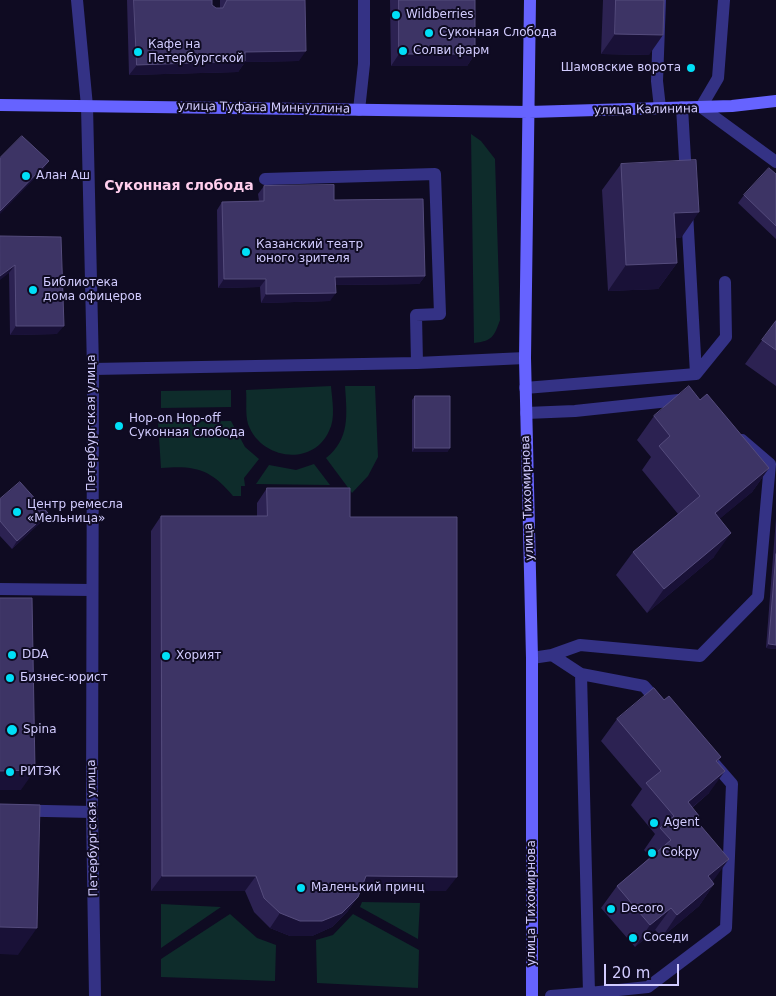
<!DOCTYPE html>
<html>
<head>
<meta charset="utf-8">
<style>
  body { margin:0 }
  #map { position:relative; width:776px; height:996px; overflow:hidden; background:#0f0b22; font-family:"DejaVu Sans",sans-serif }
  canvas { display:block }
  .scale { position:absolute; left:604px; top:964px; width:75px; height:22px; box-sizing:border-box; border:2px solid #d2ccff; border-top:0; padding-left:6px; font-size:15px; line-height:18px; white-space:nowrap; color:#d2ccff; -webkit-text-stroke:4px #0f0b22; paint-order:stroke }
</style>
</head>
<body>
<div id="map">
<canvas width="776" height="996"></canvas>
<div class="scale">20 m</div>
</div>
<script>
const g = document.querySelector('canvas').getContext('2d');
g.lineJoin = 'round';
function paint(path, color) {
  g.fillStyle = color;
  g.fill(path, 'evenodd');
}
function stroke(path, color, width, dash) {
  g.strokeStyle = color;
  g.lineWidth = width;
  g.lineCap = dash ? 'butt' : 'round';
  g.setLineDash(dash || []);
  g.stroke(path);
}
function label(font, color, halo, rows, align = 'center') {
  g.font = font + ' "DejaVu Sans",sans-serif';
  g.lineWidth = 4;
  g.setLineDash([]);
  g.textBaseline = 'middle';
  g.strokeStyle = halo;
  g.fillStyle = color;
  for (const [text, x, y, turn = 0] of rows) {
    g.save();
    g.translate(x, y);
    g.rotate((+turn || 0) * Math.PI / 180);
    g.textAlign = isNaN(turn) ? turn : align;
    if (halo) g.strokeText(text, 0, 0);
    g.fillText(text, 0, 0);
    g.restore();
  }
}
paint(new Path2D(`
  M471,134L481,141L495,159L500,320C494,337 492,341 474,343Z
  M331,386C332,400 336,418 329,431C313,467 261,460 248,424C245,414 247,400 246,390Z
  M345,386H375L378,457L368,476L352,493L326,458C350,439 347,415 345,386Z
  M231,390V407L161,408V391Z
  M231,421L245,447L259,459L244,478L245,486H241V496H233C211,469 195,465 161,468L158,422Z
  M314,464L330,485L256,484L269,465L296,470Z
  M362,902L420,903L418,939L360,907Z
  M161,904L221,907L161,948Z
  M230,914L257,938L276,945L275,981L161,977V959Z
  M353,914L419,950L418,988L317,983L316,940L333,935Z`), '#0e2c2b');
stroke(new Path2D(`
  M660,0L657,81L660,108
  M682,107L686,177
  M701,107L718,78L724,0
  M359,110L364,64V0
  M265,179L435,174L440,314L416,315L417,363
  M93,369L417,363L525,358
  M696,374L726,337L725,282
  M525,388L696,374L687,212
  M526,413L575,411L688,399
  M0,589L92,590
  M552,655L581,674L644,686L660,704
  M532,658L552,655L580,645L700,656L758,597L770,464L742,440
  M0,810L92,812
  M589,993L648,987L726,928L732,784L712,761
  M551,996L589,993L581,674`), '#343285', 12);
stroke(new Path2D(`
  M77,0L87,106L93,369L92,812L95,996
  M701,107L776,162`), '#343285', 12);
stroke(new Path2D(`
  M530,0L525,358L532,658V996
  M0,105L529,112L732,106L776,101`), '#6663ff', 12);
paint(new Path2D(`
  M127,0H212V5L216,8H220V0H305L299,61L245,62L238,72L129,75Z
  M390,0H475V54L467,66H391Z
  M603,0H664L649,55L601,54Z
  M621,164L681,238H675L677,263L658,289L608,291L602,190Z
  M776,174V239L738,203L744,195Z
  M264,186L334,200L425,276L419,284L335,285L330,301L261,303L260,287L218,288L217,210L222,202L259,201L258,194Z
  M0,236L57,334L10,335L9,273Z
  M776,321V386L745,364Z
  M415,396L450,448L447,452H412V400Z
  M700,400L769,468L752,492L719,519L714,557L647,613L616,575L633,552L678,514L642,470L651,457L637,440L654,416Z
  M267,488L350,517L446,891H360L358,897L347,912L332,927L312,936H290L270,928L254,912L245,891H151V531L161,516H257V503Z
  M0,499L48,513L42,521L12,549L0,536Z
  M776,518V649L766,648Z
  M664,700L721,757L717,762L709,793L692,808L699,816L696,820L713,881L712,882L714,884L699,906L662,937L655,930L635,947L601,908L617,886L651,857L644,850L655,834L631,805L642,789L601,741L617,719Z`), '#2c2252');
paint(new Path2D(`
  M615,34L663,35L649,55L601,54Z
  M306,51L299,61L245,62L238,72L129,75L137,65L245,52Z
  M399,54H475L467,66H391Z
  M49,161L43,170L0,214V211Z
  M699,212L681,238L655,239L674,213Z
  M677,263L658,289L608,291L626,265Z
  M15,265L9,273L0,280V276Z
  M425,276L419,284L330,285L335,277Z
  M224,279H266L260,287L218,288Z
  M336,293L330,301L261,303L266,294Z
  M16,326H64L57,334L10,335Z
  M415,448H450L447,452H412Z
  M769,468L752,492L698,537L715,513Z
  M48,513L42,521L12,549L17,541Z
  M731,533L714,557L647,613L664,589Z
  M769,644L776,645V649L766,648Z
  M35,770L21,790H0V771Z
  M725,771L709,793L672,824L688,802Z
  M729,859L713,881L693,898L708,876Z
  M162,876H256L245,891H151Z
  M366,876L457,877L446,891H355Z
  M714,884L699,906L662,937L677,915Z
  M358,897L347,912L332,927L312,936H290L270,928L280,913Z
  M671,908L655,930L635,947L650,925Z
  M0,927L37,928L18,955L0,954Z`), '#191137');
const building = new Path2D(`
  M134,0H212V5L216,8H223L227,0H305L306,51L245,52V61L137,65Z
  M399,0H475V54H399Z
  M616,0H664L663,35L615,34Z
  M22,136L49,161L0,211V158Z
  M696,160L699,212L674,213L677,263L626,265L621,164Z
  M769,168L776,174V226L744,195Z
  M334,185V200L423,199L425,276L335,277L336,293L266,294V279H224L222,202L264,201V186Z
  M0,236L61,237L64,326H16L15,265L0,276Z
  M776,321V350L762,340Z
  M689,386L700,400L707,394L769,468L715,513L731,533L664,589L633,552L700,496L659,446L670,436L654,416Z
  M415,396H450V448H415Z
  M20,482L48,513L17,541L0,521V499Z
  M267,488H350V517H457V877L366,876L358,897L342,913L322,921H300L280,913L264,898L256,876H162L161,516H267Z
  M776,554V645L769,644Z
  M0,598H32L35,770L0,771Z
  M654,688L664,700L669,696L721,757L716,761L725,771L688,802L699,816L695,819L729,859L708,876L714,884L677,915L671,908L650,925L617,886L671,840L660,828L674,816L646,783L661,771L617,719Z
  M0,804L40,805L37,928L0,927Z`);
paint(building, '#3d3465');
stroke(building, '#554c7d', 1);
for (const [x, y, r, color] of [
  [396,15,5,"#00dff7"],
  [429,33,5,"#00dff7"],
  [403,51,5,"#00dff7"],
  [138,52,5,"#00dff7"],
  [691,68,5,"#00dff7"],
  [26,176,5,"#00dff7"],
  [246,252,5,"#00dff7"],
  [33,290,5,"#00dff7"],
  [119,426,5,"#00dff7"],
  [17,512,5,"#00dff7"],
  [12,655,5,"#00dff7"],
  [166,656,5,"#00dff7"],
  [10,678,5,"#00dff7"],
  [12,730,6,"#00dff7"],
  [10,772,5,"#00dff7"],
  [654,823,5,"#00dff7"],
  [652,853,5,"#00dff7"],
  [301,888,5,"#00dff7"],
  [611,909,5,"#00dff7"],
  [633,938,5,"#00dff7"]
]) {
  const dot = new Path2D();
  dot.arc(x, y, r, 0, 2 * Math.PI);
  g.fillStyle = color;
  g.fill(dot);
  stroke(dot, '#0f0b22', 2);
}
label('12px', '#d2ccff', '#0f0b22', [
  ["Wildberries",406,15],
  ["Суконная Слобода",439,33],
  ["Кафе на",148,45],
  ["Петербургской",148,59],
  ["Солви фарм",413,51],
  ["Шамовские ворота",681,68,"right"],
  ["Алан Аш",36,176],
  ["Казанский театр",256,245],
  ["юного зрителя",256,259],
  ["Библиотека",43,283],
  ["дома офицеров",43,297],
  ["Hop-on Hop-off",129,419],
  ["Суконная слобода",129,433],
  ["Центр ремесла",27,505],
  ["«Мельница»",27,519],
  ["DDA",22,655],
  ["Хорият",176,656],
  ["Бизнес-юрист",20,678],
  ["Spina",23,730],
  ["РИТЭК",20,772],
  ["Agent",664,823],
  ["Cokpy",662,853],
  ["Маленький принц",311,888],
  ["Decoro",621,909],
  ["Соседи",643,938]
], 'left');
label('12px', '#d2ccff', '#0f0b22', [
  ["улица Туфана Миннуллина",264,108,1],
  ["улица Калинина",646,110,-1],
  ["Петербургская улица",92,423,-90],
  ["улица Тихомирнова",528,498,-92],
  ["Петербургская улица",93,828,-91],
  ["улица Тихомирнова",532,903,-90]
]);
label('bold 14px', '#ffceed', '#0f0b22', [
  ["Суконная слобода",179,186]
]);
</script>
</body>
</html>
